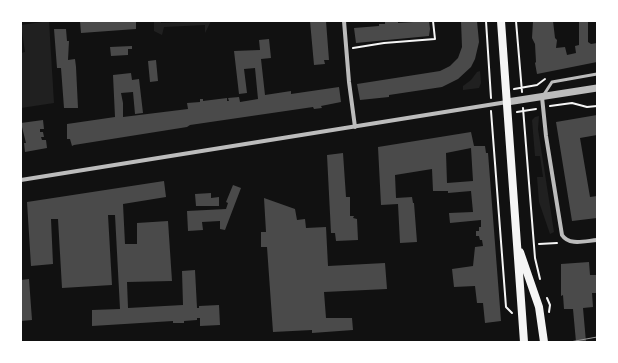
<!DOCTYPE html>
<html>
<head>
<meta charset="utf-8">
<style>
  body { margin:0 }
  #map { position:relative; width:618px; height:363px; overflow:hidden; background:#111; font-family:Arial,sans-serif }
  canvas { display:block }
  .frame { position:absolute; inset:0; border:22px solid #fff; pointer-events:none }
</style>
</head>
<body>
<div id="map">
<canvas width="618" height="363"></canvas>
<div class="frame"></div>
</div>
<script>
const g = document.querySelector('canvas').getContext('2d');
g.lineJoin = 'round';
function paint(path, color) {
  g.fillStyle = color;
  g.fill(path, 'evenodd');
}
function stroke(path, color, width, dash) {
  g.strokeStyle = color;
  g.lineWidth = width;
  g.lineCap = dash ? 'butt' : 'round';
  g.setLineDash(dash || []);
  g.stroke(path);
}
paint(new Path2D(`
  M49,21L54,103L21,108V53L25,52L21,25Z
  M154,21H161V23L211,21L205,33V25L164,27L162,35L154,31Z
  M480,71L481,83L479,88L463,90V86L471,80L477,72Z
  M539,116L538,129L554,232L550,234L539,202L537,177H543L540,156H535L532,120L535,117Z`), '#202020');
paint(new Path2D(`
  M80,21H136V29L81,33Z
  M310,21H326L329,60H324L325,64L314,65Z
  M398,21V23L429,21L430,29L429,36L356,43L354,28L379,26V24H385V22Z
  M461,21H477L479,42L475,59L471,67L458,79L442,87L389,95V97L360,100L357,84L440,71L450,66L458,58L462,47Z
  M533,21H553L555,38L557,40L556,48L565,47L567,55L576,53L575,46L579,45V21H588V42L591,44L597,43V62L537,74L535,63L536,62L535,44L532,38Z
  M54,29H66L67,41H69L68,60L75,59L76,67L78,108H64L61,68H57Z
  M269,39L271,58L261,59L265,95L291,91V94L339,87L341,102L321,106L322,108L314,109L313,107L190,125L187,127L74,145L72,146L70,139H67V124L115,117L113,75L131,73L132,80L139,79L143,113L135,114L133,92L121,93L123,103V117L188,109L187,103L200,102V99H203V101L227,98V101H229L228,98L239,97L240,102L258,99L255,68L244,69L247,93L239,94L234,51L260,50L259,40Z
  M132,46V49H128V55L111,56L110,47Z
  M156,60L158,81L150,82L148,61Z
  M597,115V135L580,138L590,197L597,196V218L572,221L556,122Z
  M43,120L44,129H40V132H43L44,137H41L42,140H46L47,148L25,152L24,143H26L21,123Z
  M471,132L474,146H485L486,153H488L501,321L485,323L483,303H477L475,286L454,287L452,269L473,266L475,247L483,246L482,240H480L479,236H476V231H479V227H481V220L450,223L449,213L473,212L471,191L448,193V191H433L432,169L395,175L396,198L412,197L413,203H414L417,242L400,243L398,204L381,205L378,147ZM471,148L473,181L447,183L446,153Z
  M343,153L346,197H350V216H354L353,218L357,219L358,240L336,241L335,233H331L327,155Z
  M164,181L166,197L123,204L125,244H137V223L168,221L172,281L127,282L128,308L183,305L182,271L195,270L197,308H199V306L219,305L220,325L200,326V318H197V320L184,321V323H173V321L92,326V310L120,309L115,215H108L112,285L62,288L58,219H51L53,264L31,266L27,202Z
  M233,185L241,188L225,230L220,229V221L202,222L203,230L188,231L187,211L226,209L228,203L226,202Z
  M211,193V198L219,197V206H196L195,194Z
  M264,198L295,209L297,220L305,219L306,228L326,227L328,266L385,263L387,289L324,292L326,318H352L353,330L312,333V330L273,332L267,247H261V232H266Z
  M589,262L590,275H597V293H592L593,307L583,308L586,342H576L573,309H564L563,295L561,296V264Z
  M29,279L32,320L21,321V280Z`), '#4a4a4a');
stroke(new Path2D(`
  M486,21L491,98
  M516,21L522,92
  M353,48L384,43L435,39L433,21
  M514,89L537,85L545,79
  M550,106L572,103L587,107L597,106
  M523,108L535,258L540,279
  M491,111L506,307L512,313
  M517,112L536,109
  M539,244L557,243
  M547,298L550,305L549,312`), '#f5f5f5', 2);
stroke(new Path2D(`
  M543,96L552,82L597,74`), '#bcbcbc', 3);
stroke(new Path2D(`
  M344,21L349,82L355,127
  M542,97L546,136L562,235C569,246 585,241 597,240
  M21,180L507,102`), '#bcbcbc', 4);
stroke(new Path2D(`
  M507,102L597,88`), '#bcbcbc', 7);
stroke(new Path2D(`
  M501,21L524,342
  M520,252L539,307L544,342`), '#f5f5f5', 8);
stroke(new Path2D(`
  M570,342L597,337`), '#9a9a9a', 1);
</script>
</body>
</html>
